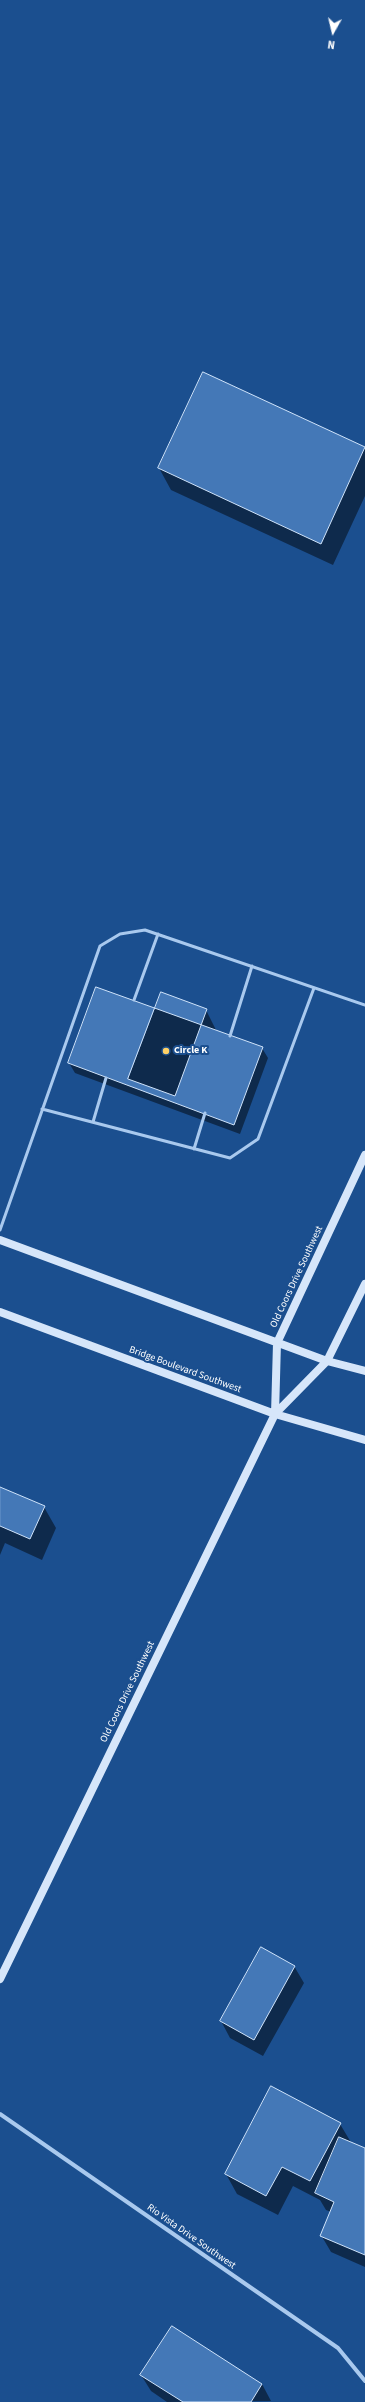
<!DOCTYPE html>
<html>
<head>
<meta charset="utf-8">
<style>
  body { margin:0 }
  #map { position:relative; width:365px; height:2402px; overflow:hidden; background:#1b4f8f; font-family:"Source Sans 3",sans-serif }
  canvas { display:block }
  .north { position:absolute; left:313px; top:12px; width:40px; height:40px; -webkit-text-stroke:3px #1b4f8f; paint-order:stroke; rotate:188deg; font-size:11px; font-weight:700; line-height:16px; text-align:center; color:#fff }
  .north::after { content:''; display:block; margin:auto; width:14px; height:18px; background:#fff; clip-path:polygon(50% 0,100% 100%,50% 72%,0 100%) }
</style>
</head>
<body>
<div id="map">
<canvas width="365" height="2402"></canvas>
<div class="north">N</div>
</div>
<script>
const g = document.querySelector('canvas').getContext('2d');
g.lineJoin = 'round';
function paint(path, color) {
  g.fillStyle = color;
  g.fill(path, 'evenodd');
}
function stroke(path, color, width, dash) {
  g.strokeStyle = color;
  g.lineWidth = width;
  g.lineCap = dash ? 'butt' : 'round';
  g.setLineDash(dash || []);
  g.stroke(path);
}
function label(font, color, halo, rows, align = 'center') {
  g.font = font + ' "Source Sans 3",sans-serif';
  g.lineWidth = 4;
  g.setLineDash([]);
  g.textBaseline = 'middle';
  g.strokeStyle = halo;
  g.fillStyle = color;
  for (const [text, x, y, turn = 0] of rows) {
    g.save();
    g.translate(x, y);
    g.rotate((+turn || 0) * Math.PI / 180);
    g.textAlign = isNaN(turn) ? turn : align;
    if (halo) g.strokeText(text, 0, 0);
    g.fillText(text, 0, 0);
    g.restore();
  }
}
paint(new Path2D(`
  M203,373L365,449V496L333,565L171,490L159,468Z
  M155,1009L206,1010L217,1032L262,1048L268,1058L240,1134L75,1073L69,1063Z
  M0,1488L44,1507L56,1528L42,1560L5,1543L0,1555Z
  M294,1966L304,1983L263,2056L230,2038L221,2021Z
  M340,2124L352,2144L365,2149V2267L331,2252L321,2235L331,2212L326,2210L320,2200L293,2186L278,2215L237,2194L226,2174Z
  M141,2375L262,2384L271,2401L167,2402L151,2391Z`), '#0007');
const building = new Path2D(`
  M203,372L365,447L321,544L158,468Z
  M96,987L263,1047L234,1125L68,1063Z
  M161,992L207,1009L175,1096L128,1079Z
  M0,1487L45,1506L30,1539L0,1526Z
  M261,1947L295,1966L254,2040L220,2021Z
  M271,2086L341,2123L310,2181L282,2167L266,2196L225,2174Z
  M339,2137L365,2148V2255L320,2236L334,2202L315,2193Z
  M172,2326L262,2384L251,2402H183L140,2375Z`);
paint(building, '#4478b7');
stroke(building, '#cfe3fa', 1);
stroke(new Path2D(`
  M134,1000L158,934
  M230,1036L252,966
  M42,1109L230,1158L258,1139L314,988
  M93,1122L106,1078
  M194,1149L205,1113
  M0,1230L100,946L120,934L145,930L365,1005`), '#a9c9ee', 3);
stroke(new Path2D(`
  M0,2114L338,2348L365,2381`), '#a9c9ee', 4);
stroke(new Path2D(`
  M0,1240L327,1361L365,1371
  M0,1312L275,1414L365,1440
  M275,1414L277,1343L365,1155
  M0,1979L275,1414L327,1361L365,1284`), '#d6e6fa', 8);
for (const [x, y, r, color] of [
  [166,1051,4,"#ffd166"]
]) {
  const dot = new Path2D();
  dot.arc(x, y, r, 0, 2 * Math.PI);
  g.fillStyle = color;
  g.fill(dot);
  stroke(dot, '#1b4f8f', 1.5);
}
label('bold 10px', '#fff', '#1b4f8f', [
  ["Circle K",174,1051]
], 'left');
label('10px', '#fff', '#1b4f8f', [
  ["Old Coors Drive Southwest",297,1277,-65],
  ["Bridge Boulevard Southwest",185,1370,20],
  ["Old Coors Drive Southwest",128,1692,-64],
  ["Rio Vista Drive Southwest",191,2237,35]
]);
</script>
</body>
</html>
